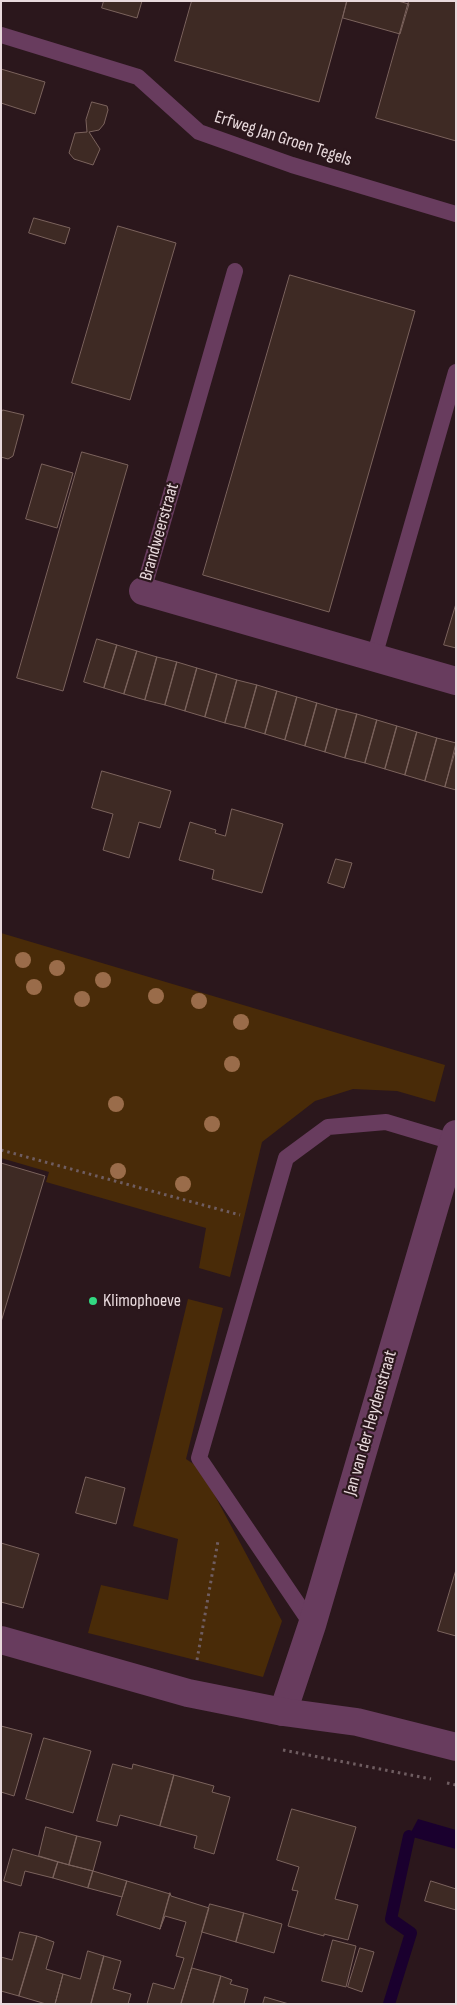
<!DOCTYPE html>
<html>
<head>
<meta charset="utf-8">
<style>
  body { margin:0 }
  #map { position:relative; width:457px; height:2005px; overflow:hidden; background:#2b171c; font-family:"Sofia Sans Condensed",sans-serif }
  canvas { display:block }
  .frame { position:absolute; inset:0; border:2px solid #e8d9dc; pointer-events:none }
</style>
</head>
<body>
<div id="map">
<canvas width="457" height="2005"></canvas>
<div class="frame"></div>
</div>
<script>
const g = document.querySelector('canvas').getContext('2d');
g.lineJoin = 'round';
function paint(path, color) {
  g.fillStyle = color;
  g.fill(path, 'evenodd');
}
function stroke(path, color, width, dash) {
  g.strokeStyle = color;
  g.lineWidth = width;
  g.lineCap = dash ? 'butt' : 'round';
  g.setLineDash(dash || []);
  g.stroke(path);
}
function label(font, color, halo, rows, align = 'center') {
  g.font = font + ' "Sofia Sans Condensed",sans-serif';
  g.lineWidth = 4.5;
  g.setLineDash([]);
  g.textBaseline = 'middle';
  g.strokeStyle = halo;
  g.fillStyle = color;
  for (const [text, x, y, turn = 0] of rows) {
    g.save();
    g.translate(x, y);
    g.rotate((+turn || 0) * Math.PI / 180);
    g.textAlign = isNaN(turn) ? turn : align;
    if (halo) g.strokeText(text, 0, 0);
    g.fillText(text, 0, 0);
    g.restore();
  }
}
paint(new Path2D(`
  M1,933L445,1065L435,1102L397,1091L353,1089L315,1101L262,1142L230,1277L199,1268L206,1228L46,1182L49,1172L1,1158Z
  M188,1299L223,1308L186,1459L195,1465L214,1494L282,1621L263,1677L88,1633L101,1585L168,1600L178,1539L133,1526Z`), '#492b08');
paint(new Path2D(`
  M418,1819L456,1830V1849L409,1836Z`), '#1a002e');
stroke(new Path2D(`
  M389,2004L411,1933L391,1919L409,1836`), '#1a002e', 12);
const building = new Path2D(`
  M104,1H142L137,18L102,8Z
  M192,1H347L319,102L175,61Z
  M347,1H398L409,4L400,34L343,18Z
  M409,1H456V141L376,118Z
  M1,69L45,82L35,114L1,103Z
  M92,102L107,106L108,110L104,124L99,130L89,132L100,149L93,165L74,159L69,153L75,133L87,132L86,120Z
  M34,218L70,228L65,244L29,233Z
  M118,226L176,243L130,400L72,383Z
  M290,275L415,311L329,612L203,575Z
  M3,410L24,415L13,456L8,459L1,457V413Z
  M82,452L128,465L63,691L17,678Z
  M42,464L73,473L57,528L26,519Z
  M456,604V648L444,645Z
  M97,639L117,645L104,688L84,682Z
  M117,645L137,651L124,694L104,688Z
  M137,651L157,657L145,700L124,694Z
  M157,657L177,662L165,705L145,700Z
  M177,662L197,668L185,711L165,705Z
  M197,668L217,674L205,717L185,711Z
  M217,674L237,680L225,723L205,717Z
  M237,680L257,685L245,728L225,723Z
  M257,685L277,691L265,734L245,728Z
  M277,691L297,697L285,740L265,734Z
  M297,697L317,703L305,746L285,740Z
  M317,703L337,709L325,752L305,746Z
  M337,709L357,714L345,758L325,752Z
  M357,714L377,720L365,763L345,758Z
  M377,720L397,726L385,769L365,763Z
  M397,726L417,732L405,775L385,769Z
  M417,732L437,738L425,781L405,775Z
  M437,738L456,743L445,787L425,781Z
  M456,749V790L445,787Z
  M102,771L171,791L160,828L139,822L129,858L103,850L113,814L92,808Z
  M232,809L283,824L262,893L212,879L214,870L179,860L190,822L216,830L215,833L225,836Z
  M336,859L352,863L344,888L328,883Z
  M1,1163L45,1176L1,1322Z
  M86,1477L125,1488L116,1524L76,1513Z
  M1,1543L39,1554L23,1608L1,1602Z
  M456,1570V1636L438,1631Z
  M1,1726L32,1734L14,1796L1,1792Z
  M44,1738L91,1751L73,1813L26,1799Z
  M113,1764L132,1769L133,1764L174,1775L160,1826L120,1815L117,1826L97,1821Z
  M174,1775L214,1786L212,1792L230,1797L214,1854L194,1848L197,1836L160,1826Z
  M292,1809L356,1827L335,1899L358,1905L348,1940L324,1934V1936L288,1926L298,1891L292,1890L299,1867L277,1860Z
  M46,1827L77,1836L69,1865L39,1856Z
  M77,1836L101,1842L93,1871L69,1865Z
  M13,1849L58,1862L53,1878L25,1871L21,1886L4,1881Z
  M58,1862L93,1871L88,1888L53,1878Z
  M93,1871L127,1881L122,1897L88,1888Z
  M127,1881L170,1894L160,1929L117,1915Z
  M431,1881L456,1889V1910L425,1901Z
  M170,1893L171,1896L209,1908L181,2004H147L153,1983L174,1989L184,1958L176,1956L186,1922L165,1916L160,1929Z
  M210,1904L244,1913L236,1942L202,1932Z
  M244,1913L282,1924L274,1953L236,1942Z
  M20,1932L37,1936L19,1996L1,1991V1957L12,1960Z
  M37,1936L54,1942L46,1969L63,1974L55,2004H46L19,1996Z
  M333,1940L356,1946L346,1987L322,1981Z
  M360,1948L374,1952L362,1992L348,1987Z
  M88,1951L104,1956L91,2004H55L63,1974L80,1979Z
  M104,1956L121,1961L113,1989L131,1994L128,2004H91Z
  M192,1968L221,1976L213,2004H181Z
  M221,1976L232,1980L230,1984L248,1989L244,2004H213Z
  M265,1997L289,2004H263Z`);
paint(building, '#3e2a24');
stroke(building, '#7b635d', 1);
stroke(new Path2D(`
  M1,1150L240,1215
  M197,1660L218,1541
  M283,1750L431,1779
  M447,1783L456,1785`), '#6f5d61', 3, [2.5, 4]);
stroke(new Path2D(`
  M1,35L138,77L199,132L292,165L456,214
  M143,591L235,271
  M374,657L456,372
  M312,1625L199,1458L286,1158L328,1127L386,1122L453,1142`), '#683c5e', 16);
stroke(new Path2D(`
  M143,591L456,681
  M283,1712L312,1625L456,1134`), '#683c5e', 28);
stroke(new Path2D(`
  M1,1640L188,1693L283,1712L357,1722L456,1747`), '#683c5e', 28);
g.fillStyle = '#9a6c4a';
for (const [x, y] of [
  [23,960],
  [57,968],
  [103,980],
  [34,987],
  [156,996],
  [82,999],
  [199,1001],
  [241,1022],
  [232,1064],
  [116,1104],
  [212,1124],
  [118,1171],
  [183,1184]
]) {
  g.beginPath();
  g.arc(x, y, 8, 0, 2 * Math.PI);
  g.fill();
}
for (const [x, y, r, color] of [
  [93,1301,5,"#32d882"]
]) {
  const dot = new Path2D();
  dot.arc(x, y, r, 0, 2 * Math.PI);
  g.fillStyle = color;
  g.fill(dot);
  stroke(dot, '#2b171c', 2);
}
label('18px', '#e8d9dc', '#2b171c', [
  ["Erfweg Jan Groen Tegels",283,139,18],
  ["Brandweerstraat",160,532,-74],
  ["Jan van der Heydenstraat",371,1423,-74]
]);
label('18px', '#e8d9dc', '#2b171c', [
  ["Klimophoeve",103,1301]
], 'left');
</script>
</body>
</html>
